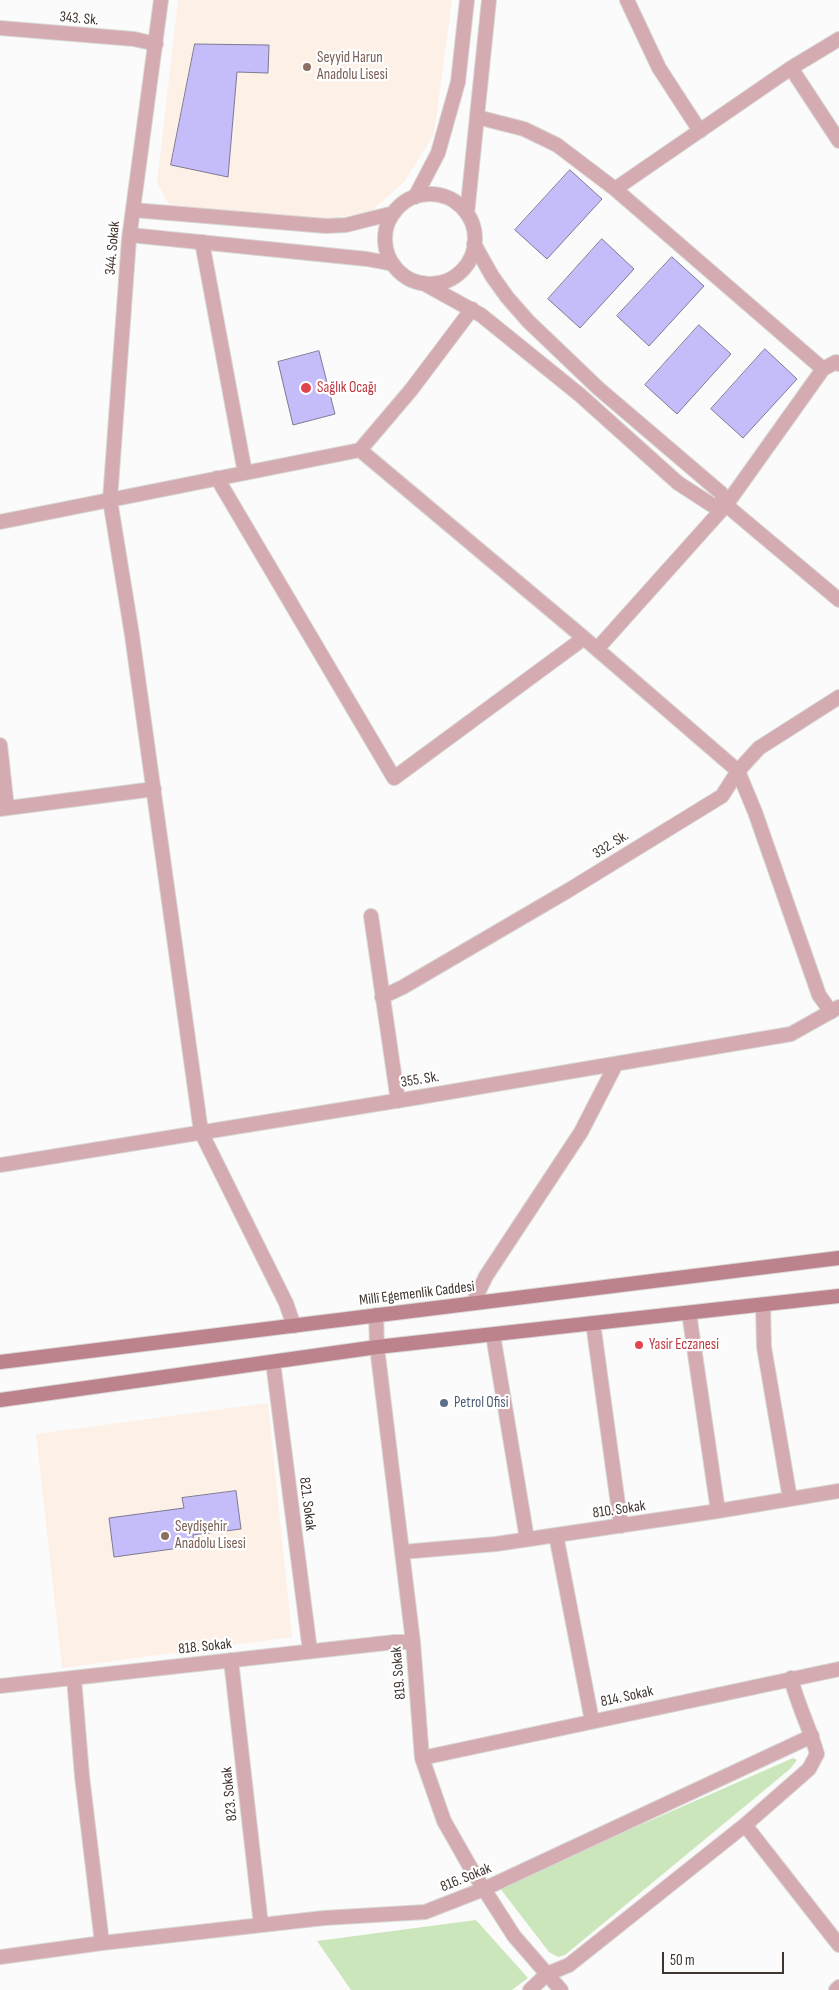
<!DOCTYPE html>
<html>
<head>
<meta charset="utf-8">
<style>
  body { margin:0 }
  #map { position:relative; width:839px; height:1990px; overflow:hidden; background:#fbfbfb; font-family:"Sofia Sans Condensed",sans-serif }
  canvas { display:block }
  .scale { position:absolute; left:662px; top:1952px; width:122px; height:22px; box-sizing:border-box; border:2px solid #40352e; border-top:0; padding-left:6px; font-size:15px; line-height:18px; white-space:nowrap; color:#40352e; -webkit-text-stroke:4px #fff; paint-order:stroke }
</style>
</head>
<body>
<div id="map">
<canvas width="839" height="1990"></canvas>
<div class="scale">50 m</div>
</div>
<script>
const g = document.querySelector('canvas').getContext('2d');
g.lineJoin = 'round';
function paint(path, color) {
  g.fillStyle = color;
  g.fill(path, 'evenodd');
}
function stroke(path, color, width, dash) {
  g.strokeStyle = color;
  g.lineWidth = width;
  g.lineCap = dash ? 'butt' : 'round';
  g.setLineDash(dash || []);
  g.stroke(path);
}
function label(font, color, halo, rows, align = 'center') {
  g.font = font + ' "Sofia Sans Condensed",sans-serif';
  g.lineWidth = 4.5;
  g.setLineDash([]);
  g.textBaseline = 'middle';
  g.strokeStyle = halo;
  g.fillStyle = color;
  for (const [text, x, y, turn = 0] of rows) {
    g.save();
    g.translate(x, y);
    g.rotate((+turn || 0) * Math.PI / 180);
    g.textAlign = isNaN(turn) ? turn : align;
    if (halo) g.strokeText(text, 0, 0);
    g.fillText(text, 0, 0);
    g.restore();
  }
}
paint(new Path2D(`
  M178,0H452L434,134L404,182L370,212L326,219L170,206L157,183Z
  M268,1403L292,1637L62,1668L36,1434Z`), '#fdf0e6');
paint(new Path2D(`
  M793,1758L797,1760L790,1769L565,1955L558,1957L549,1952L499,1887Z
  M476,1920L528,1978L512,1990H351L317,1941Z`), '#cce6bb');
const building = new Path2D(`
  M195,44L269,45L268,73L237,72L228,177L171,165Z
  M570,170L602,199L547,259L515,230Z
  M602,239L634,269L580,328L548,299Z
  M672,257L704,286L649,346L617,316Z
  M699,325L731,354L677,414L645,385Z
  M765,349L797,379L743,438L711,409Z
  M319,351L335,414L293,425L278,362Z
  M236,1491L241,1529L193,1535L194,1546L114,1557L109,1518L184,1508L182,1498Z`);
paint(building, '#c4bdfa');
stroke(building, '#7d7a94', 1);
const minor = new Path2D(`
  M161,0L129,239L110,500L132,635L201,1132L286,1303L294,1326
  M627,0L659,68L700,131
  M0,28L134,39L156,44
  M791,68L839,141
  M477,117L524,129L557,145L615,189L823,369L726,505L597,649
  M615,189L791,68L839,39
  M202,242L245,473
  M823,369L836,362L839,364
  M360,450L584,638L738,771L755,812L819,995L831,1012
  M217,478L394,778L584,638
  M0,522L360,450L411,390L472,309
  M0,745L7,808
  M0,809L154,789
  M371,916L398,1101
  M382,997L403,987L569,890L722,796L738,771L759,748L839,697
  M0,1165L414,1098L791,1034L839,1007
  M473,1303L486,1276L581,1132L616,1064
  M763,1305L764,1347L790,1499
  M689,1313L718,1511
  M376,1315L377,1347L413,1642L422,1758L444,1821L473,1872L514,1936L561,1990
  M593,1323L621,1526
  M493,1335L527,1539
  M273,1362L310,1651
  M556,1535L592,1721
  M402,1552L496,1544L718,1511L839,1491
  M231,1660L261,1925
  M74,1678L82,1776L102,1943
  M0,1686L395,1642H413
  M422,1758L839,1669
  M745,1825L839,1945
  M0,1957L102,1943L324,1918L425,1912L484,1889L812,1736
  M530,1990L547,1974L569,1965L745,1825L809,1769L817,1754C810,1728 797,1704 791,1678
  M836,1990L839,1987`);
const tertiary = new Path2D(`
  M385 239a45 45 0 1 1 90 0a45 45 0 1 1-90 0Z
  M415,197L438,153L458,82L467,0
  M133,210L326,226L346,225L394,213
  M467,214L489,0
  M130,235L367,259L393,264
  M474,244L492,276L507,297L528,321L598,388L721,493L726,505L839,600
  M423,283L481,315L580,395L678,483L712,505H726`);
const secondary = new Path2D(`
  M0,1362L839,1258
  M0,1400L377,1347L839,1296`);
stroke(minor, '#d9d7d6', 16);
stroke(tertiary, '#d9d7d6', 16);
stroke(secondary, '#d9d7d6', 16);
stroke(minor, '#d3abb0', 14);
stroke(tertiary, '#d3abb0', 14);
stroke(secondary, '#bc838c', 14);
for (const [x, y, r, color] of [
  [307,67,5,"#8d6e63"],
  [306,388,6,"#e0444e"],
  [639,1345,5,"#e0444e"],
  [444,1403,5,"#5c6f8a"],
  [165,1536,5,"#8d6e63"]
]) {
  const dot = new Path2D();
  dot.arc(x, y, r, 0, 2 * Math.PI);
  g.fillStyle = color;
  g.fill(dot);
  stroke(dot, '#fff', 2);
}
label('15px', '#40352e', '#fff', [
  ["343. Sk.",79,19,5],
  ["344. Sokak",113,248,-85],
  ["332. Sk.",611,845,-32],
  ["355. Sk.",420,1080,-9],
  ["Millî Egemenlik Caddesi",417,1294,-7],
  ["821. Sokak",307,1504,83],
  ["810. Sokak",619,1510,-8],
  ["818. Sokak",205,1647,-6],
  ["819. Sokak",399,1673,-95],
  ["814. Sokak",627,1697,-12],
  ["823. Sokak",230,1794,-96],
  ["816. Sokak",466,1878,-22]
]);
label('15px', '#785e54', '#fff', [
  ["Seyyid Harun",317,58],
  ["Anadolu Lisesi",317,75],
  ["Seydişehir",175,1527],
  ["Anadolu Lisesi",175,1544]
], 'left');
label('15px', '#be3a42', '#fff', [
  ["Sağlık Ocağı",317,388],
  ["Yasir Eczanesi",649,1345]
], 'left');
label('15px', '#4e5e75', '#fff', [
  ["Petrol Ofisi",454,1403]
], 'left');
</script>
</body>
</html>
